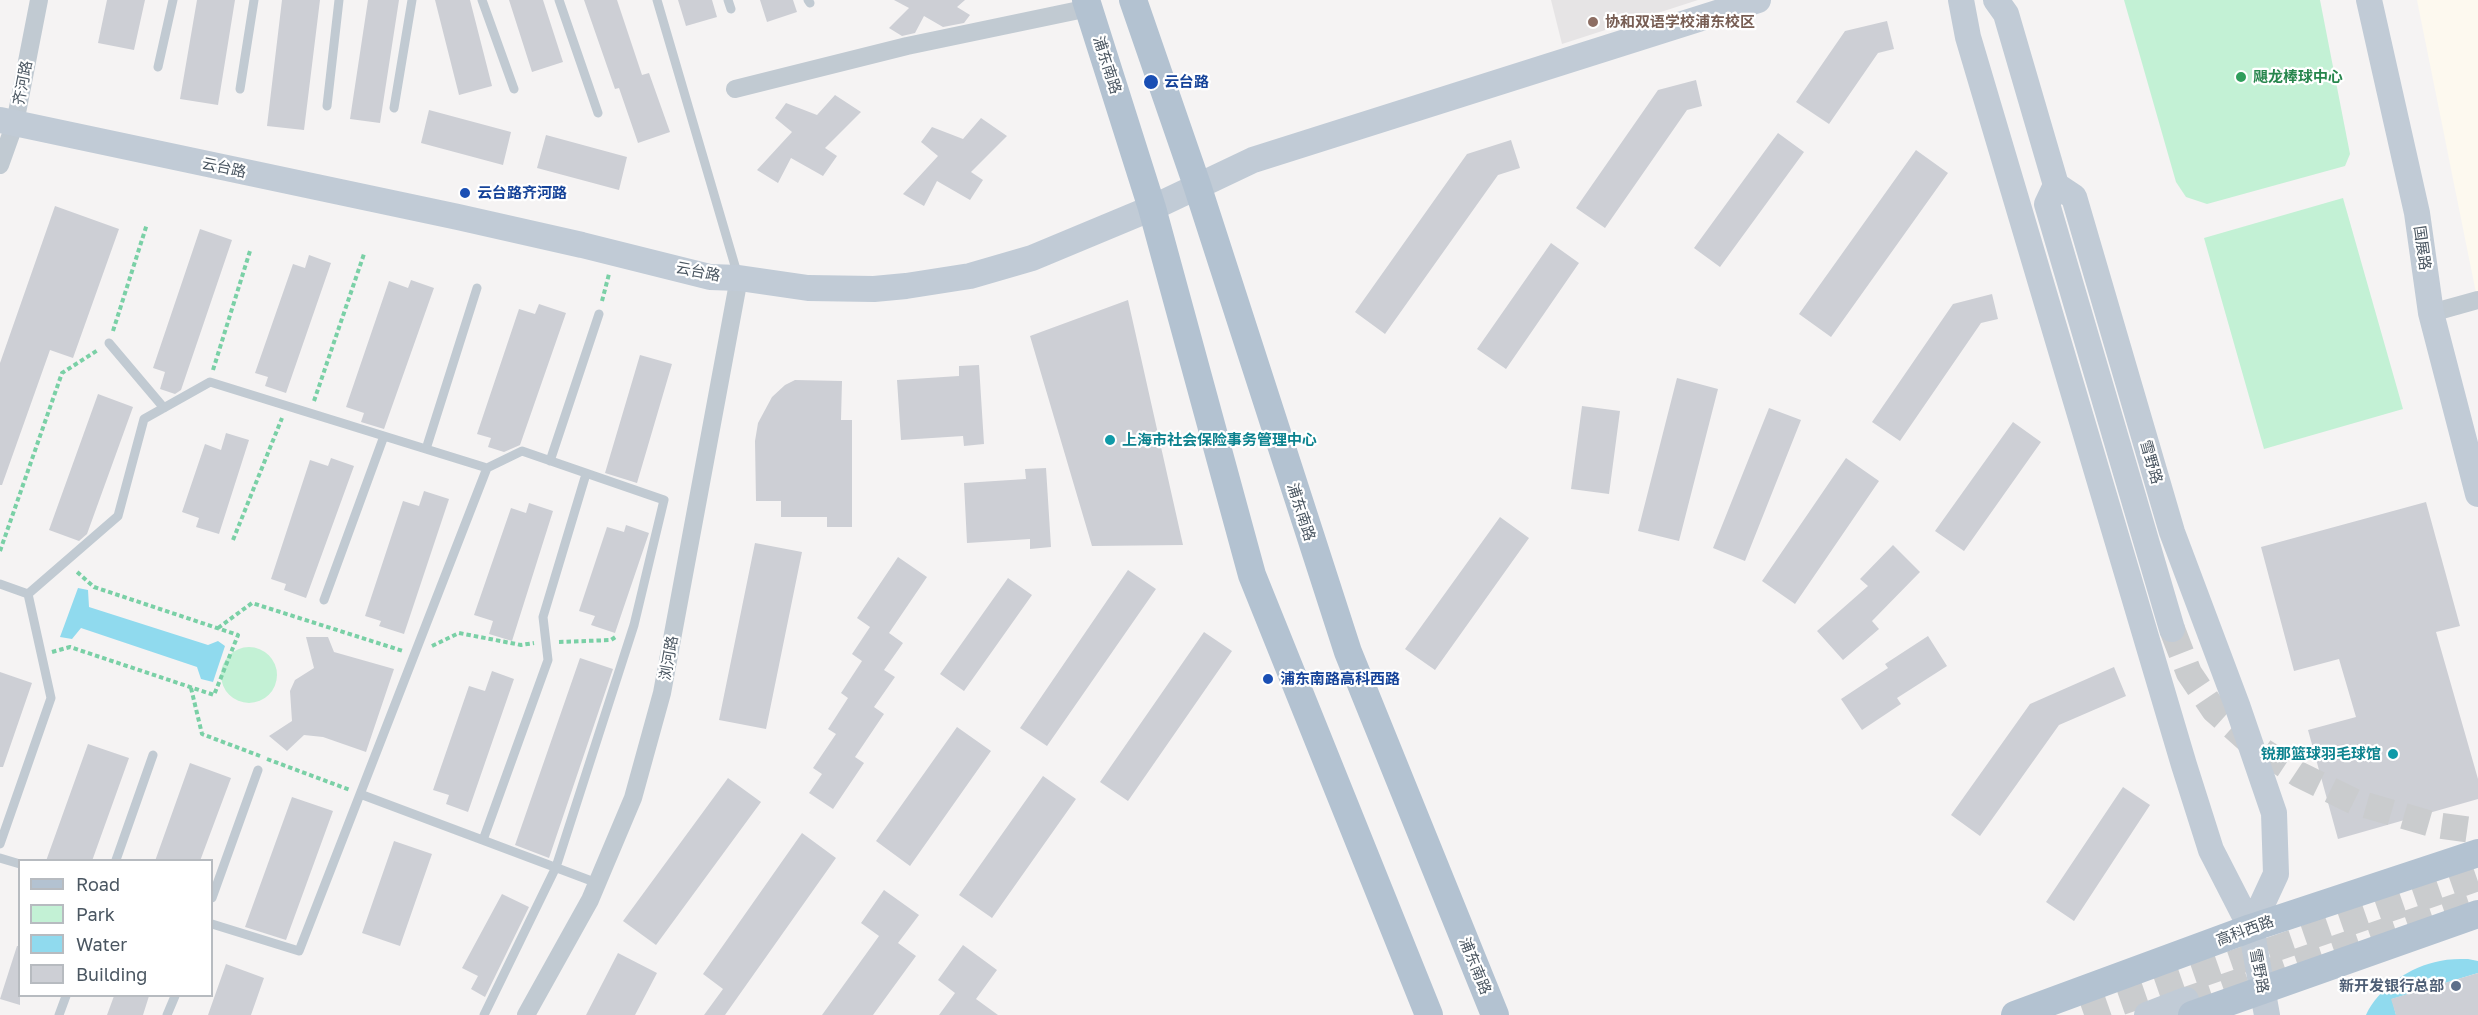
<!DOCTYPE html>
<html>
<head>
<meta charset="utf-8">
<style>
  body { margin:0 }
  #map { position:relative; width:2478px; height:1015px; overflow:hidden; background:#f5f3f3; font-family:"Golos Text",sans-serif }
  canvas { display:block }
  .legend { position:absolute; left:18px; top:859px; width:195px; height:138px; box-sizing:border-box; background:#fff; border:2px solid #b7bbc0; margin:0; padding:8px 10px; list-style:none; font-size:18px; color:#4a5661 }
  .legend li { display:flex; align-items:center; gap:12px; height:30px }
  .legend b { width:30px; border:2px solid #b7bbc0 }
</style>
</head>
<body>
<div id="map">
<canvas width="2478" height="1015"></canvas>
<ul class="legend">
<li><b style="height:8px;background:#b3c2d1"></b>Road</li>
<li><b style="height:16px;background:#c3f1d5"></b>Park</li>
<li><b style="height:16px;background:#90daee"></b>Water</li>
<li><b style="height:16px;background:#cdcfd5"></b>Building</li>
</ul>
</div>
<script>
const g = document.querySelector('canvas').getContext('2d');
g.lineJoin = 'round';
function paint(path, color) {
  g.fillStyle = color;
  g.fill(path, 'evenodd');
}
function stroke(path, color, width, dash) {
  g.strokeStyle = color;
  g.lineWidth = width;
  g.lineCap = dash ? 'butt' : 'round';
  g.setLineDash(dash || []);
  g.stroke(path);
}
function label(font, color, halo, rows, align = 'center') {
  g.font = font + ' "Golos Text","Noto Sans SC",sans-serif';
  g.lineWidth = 4.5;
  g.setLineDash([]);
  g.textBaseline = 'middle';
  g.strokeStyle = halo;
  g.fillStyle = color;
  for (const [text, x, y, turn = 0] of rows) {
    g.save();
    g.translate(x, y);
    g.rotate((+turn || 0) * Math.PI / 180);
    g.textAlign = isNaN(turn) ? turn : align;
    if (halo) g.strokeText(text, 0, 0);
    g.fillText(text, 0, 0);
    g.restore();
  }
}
paint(new Path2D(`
  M2417,0H2478V303Z`), '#fdf9ef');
paint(new Path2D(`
  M1551,0H1698L1562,44Z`), '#e6e4e5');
paint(new Path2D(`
  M2124,0H2320L2350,154L2345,166L2207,204L2186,197L2176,182Z
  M2343,198L2403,409L2264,449L2204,238Z
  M221 675a28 28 0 1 1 56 0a28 28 0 1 1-56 0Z`), '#c3f1d5');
paint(new Path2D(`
  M78,588L88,590L89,607L208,645L218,641L225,646L213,682L201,679L197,667L81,628L72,639L60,637Z
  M2468,959L2478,961V973L2392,999L2396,1015H2366C2378,988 2411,966 2440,961C2449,959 2459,959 2468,959Z`), '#90daee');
paint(new Path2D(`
  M107,0H145L134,50L98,43Z
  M197,0H235L218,105L180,99Z
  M282,0H320L304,130L267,126Z
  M368,0H399L380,123L350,119Z
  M435,0H470L492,86L459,95Z
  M509,0H543L563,62L532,72Z
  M584,0H617L642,75L649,73L670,132L638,143L619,88L615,89Z
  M678,0H712L717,17L686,26Z
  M760,0H793L797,12L767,22Z
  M894,0H965L957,7L970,15L964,23L943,27L924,16L915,33L902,36L889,28L909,8Z
  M1887,21L1894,49L1878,53L1829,124L1796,102L1845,31Z
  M1696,80L1702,106L1687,110L1605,228L1576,208L1658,90Z
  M835,95L861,112L825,148L837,156L823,176L791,158L778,183L757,170L792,132L775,118L786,103L817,115Z
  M429,110L511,132L503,165L421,143Z
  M981,118L1007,136L971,172L983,180L970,200L937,181L924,206L903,194L938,156L921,142L932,127L963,139Z
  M1778,133L1804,152L1720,267L1694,248Z
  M546,135L627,157L619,190L537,168Z
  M1511,140L1520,168L1498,175L1385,334L1355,312L1467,154Z
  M1916,150L1948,173L1831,337L1799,314Z
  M55,206L119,229L73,358L50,350L2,485H0V363Z
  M200,229L232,240L181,390L175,394L160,389L165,372L153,368Z
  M1551,243L1579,263L1506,369L1477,349Z
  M309,255L331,263L286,393L265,386L268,377L255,373L293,264L305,268Z
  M411,280L434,288L384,429L361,422L364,413L346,407L389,281L408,288Z
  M1992,294L1998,319L1981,323L1900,441L1872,422L1953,304Z
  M1128,300L1183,545L1092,546L1030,336Z
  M539,304L566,313L520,445L504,452L488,447L491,438L477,434L519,309L535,314Z
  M640,355L672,364L637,483L605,473Z
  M979,365L984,444L964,446L963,436L901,440L897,380L959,376V366Z
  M1677,378L1718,389L1679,541L1638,531Z
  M795,380L842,381L841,420H852V527H827V517H781V501H756L755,441L758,423L772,397L785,385Z
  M98,394L133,407L87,534L79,541L49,530Z
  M1582,406L1620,411L1609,494L1571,489Z
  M1769,408L1801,420L1745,561L1713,548Z
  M2013,422L2041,442L1964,551L1935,531Z
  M226,433L249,440L219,534L196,527L199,518L182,512L205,444L221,450Z
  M331,458L354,466L306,598L284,590L286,584L271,579L310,460L328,466Z
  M1846,458L1879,481L1795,604L1762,581Z
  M1046,468L1051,547L1030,549V539L967,543L964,483L1026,479L1025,469Z
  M424,491L449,499L404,634L379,626L381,621L365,616L403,501L419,506Z
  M2426,502L2460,626L2436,632L2478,779V799L2338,839L2308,730L2356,717L2339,659L2294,671L2261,547Z
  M529,503L553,511L512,641L489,634L493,621L474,615L511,508L526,513Z
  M1500,517L1529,538L1435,670L1405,649Z
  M626,525L649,533L615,633L591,625L595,616L579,611L607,527L624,532Z
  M755,543L802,552L766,729L719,720Z
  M1893,545L1920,572L1872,621L1879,629L1843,660L1817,631L1868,586L1860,579Z
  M898,557L927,577L889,633L903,643L884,670L895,677L874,707L884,714L855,757L864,763L833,809L809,793L822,774L813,768L836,734L828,729L848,698L841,693L862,661L852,654L870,627L857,618Z
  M1128,570L1156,589L1047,746L1020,728Z
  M1008,578L1032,595L964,691L940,674Z
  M1204,632L1232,651L1128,801L1100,782Z
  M1928,636L1947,666L1897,698L1901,704L1862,730L1841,699L1888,668L1885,664Z
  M306,637H328L334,652L394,669L366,752L323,737L304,735L287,751L269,736L292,721L290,691L295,680L314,668Z
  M580,658L613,669L549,858L515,845Z
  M2114,667L2126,696L2059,725L1980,836L1951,815L2030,704Z
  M492,671L514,679L468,812L446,804L449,795L433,790L469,686L485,691Z
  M0,672L32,683L3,767H0Z
  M957,727L991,751L910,866L876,841Z
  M88,744L129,758L92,861H46Z
  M190,763L231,778L200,861H155Z
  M1043,776L1076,799L992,918L959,895Z
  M728,778L761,802L656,945L623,921Z
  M2123,787L2150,805L2074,921L2046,902Z
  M292,797L333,811L286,940L245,927Z
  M802,833L836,858L725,1015H704L723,989L703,974Z
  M394,841L432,854L400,946L362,933Z
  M884,890L919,915L898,943L916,956L873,1015H822L879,936L861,923Z
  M502,894L529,907L485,997L471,989L478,976L462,968Z
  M963,945L997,970L976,999L998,1015H939L955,993L938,980Z
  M17,946H20V1005L0,999Z
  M618,953L657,973L635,1015H586Z
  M226,964L264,978L251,1015H208Z
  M2478,973V1015H2396L2391,999Z
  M114,996H149L143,1015H107Z`), '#cdcfd5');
stroke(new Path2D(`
  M2172,629L2189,673L2214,710L2251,743L2298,774L2355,802L2435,825L2478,831
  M2186,1000L2478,899
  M2084,1015L2478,878`), '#caccce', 26, [26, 13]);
stroke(new Path2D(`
  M602,301L609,274
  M113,331L147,224
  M213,370L250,251
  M314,401L364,254
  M233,540L282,418
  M0,551L62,373L98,350
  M218,628L252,603L403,651
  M559,642L611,640L617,636
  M432,646L459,633L521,645L534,643
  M52,652L70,647L214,695L238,635L94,587L75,570
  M191,688L202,734L260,756
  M267,759L350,790`), '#7ad0a6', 4, [4.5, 3]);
stroke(new Path2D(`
  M482,0L514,89
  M559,0L598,113
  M657,0L738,276
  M728,0L731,9
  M808,0L810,3
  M158,67L173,0
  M240,89L254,0
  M327,106L339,0
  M394,108L412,0
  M109,343L164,408
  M426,449L477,288
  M550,461L599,314
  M0,584L28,594
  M28,594L118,516L144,419L210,382L487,468L299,951L212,924
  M324,600L384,436
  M360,794L597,883
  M483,840L548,660L543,617L586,474
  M0,844L51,698L28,594
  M0,858L20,864
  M116,860L153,755
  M212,898L258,770
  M59,1015L66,996
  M167,1015L175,996
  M484,1015L556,867L634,625L664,500L522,451L487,468`), '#c1cad2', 9);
stroke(new Path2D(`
  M735,89L907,46L1089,8
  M0,165L15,123L39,0
  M2431,313L2478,300
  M526,1015L590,900L633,798L662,693L739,278`), '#c1cad2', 18);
stroke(new Path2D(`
  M1961,0L1968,37L2184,765L2211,850L2251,928L2267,1015
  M1996,0L2006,14L2056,185L2074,197L2172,532L2237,705L2274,813L2276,874L2251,928
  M2369,0L2417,213L2431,313L2478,494
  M0,120L458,217L582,245L710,277L739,278L808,288L874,289L906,286L970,276L1032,258L1152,208L1253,160L1758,0
  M2056,185L2047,204L2172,629
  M2147,1015L2186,1000`), '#c1cbd6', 26);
stroke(new Path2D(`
  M1086,0L1152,208L1252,575L1429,1015
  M1133,0L1197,185L1348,652L1495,1015
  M2015,1015L2251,928L2478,853
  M2192,1015L2478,914`), '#b3c2d1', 28);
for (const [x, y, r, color] of [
  [1593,22,6,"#8d6e63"],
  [2241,77,6,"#2e9e5b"],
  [1151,82,8,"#1a4fb4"],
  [465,193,6,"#1a4fb4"],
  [1110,440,6,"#0f9aa8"],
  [1268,679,6,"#1a4fb4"],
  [2393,754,6,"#0f9aa8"],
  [2456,986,6,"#5c6f8a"]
]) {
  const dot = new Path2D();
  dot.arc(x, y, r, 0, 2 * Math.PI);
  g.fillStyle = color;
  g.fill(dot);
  stroke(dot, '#fff', 2);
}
label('bold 15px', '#785e54', '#fff', [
  ["协和双语学校浦东校区",1605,22]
], 'left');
label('15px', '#4a5661', '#fff', [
  ["浦东南路",1107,65,72],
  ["齐河路",23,83,-79],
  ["云台路",224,168,12],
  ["国展路",2422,248,82],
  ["云台路",698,272,11],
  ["雪野路",2151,462,74],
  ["浦东南路",1301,512,72],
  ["浏河路",669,658,-80],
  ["高科西路",2245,931,-20],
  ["浦东南路",1475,966,68],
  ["雪野路",2259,971,79]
]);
label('bold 15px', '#27864d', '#fff', [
  ["飓龙棒球中心",2253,77]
], 'left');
label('bold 15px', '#164399', '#fff', [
  ["云台路",1164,82],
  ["云台路齐河路",477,193],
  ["浦东南路高科西路",1280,679]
], 'left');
label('bold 15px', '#0d838f', '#fff', [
  ["上海市社会保险事务管理中心",1122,440],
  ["锐那篮球羽毛球馆",2381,754,"right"]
], 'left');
label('bold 15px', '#4e5e75', '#fff', [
  ["新开发银行总部",2444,986]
], 'right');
</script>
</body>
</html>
